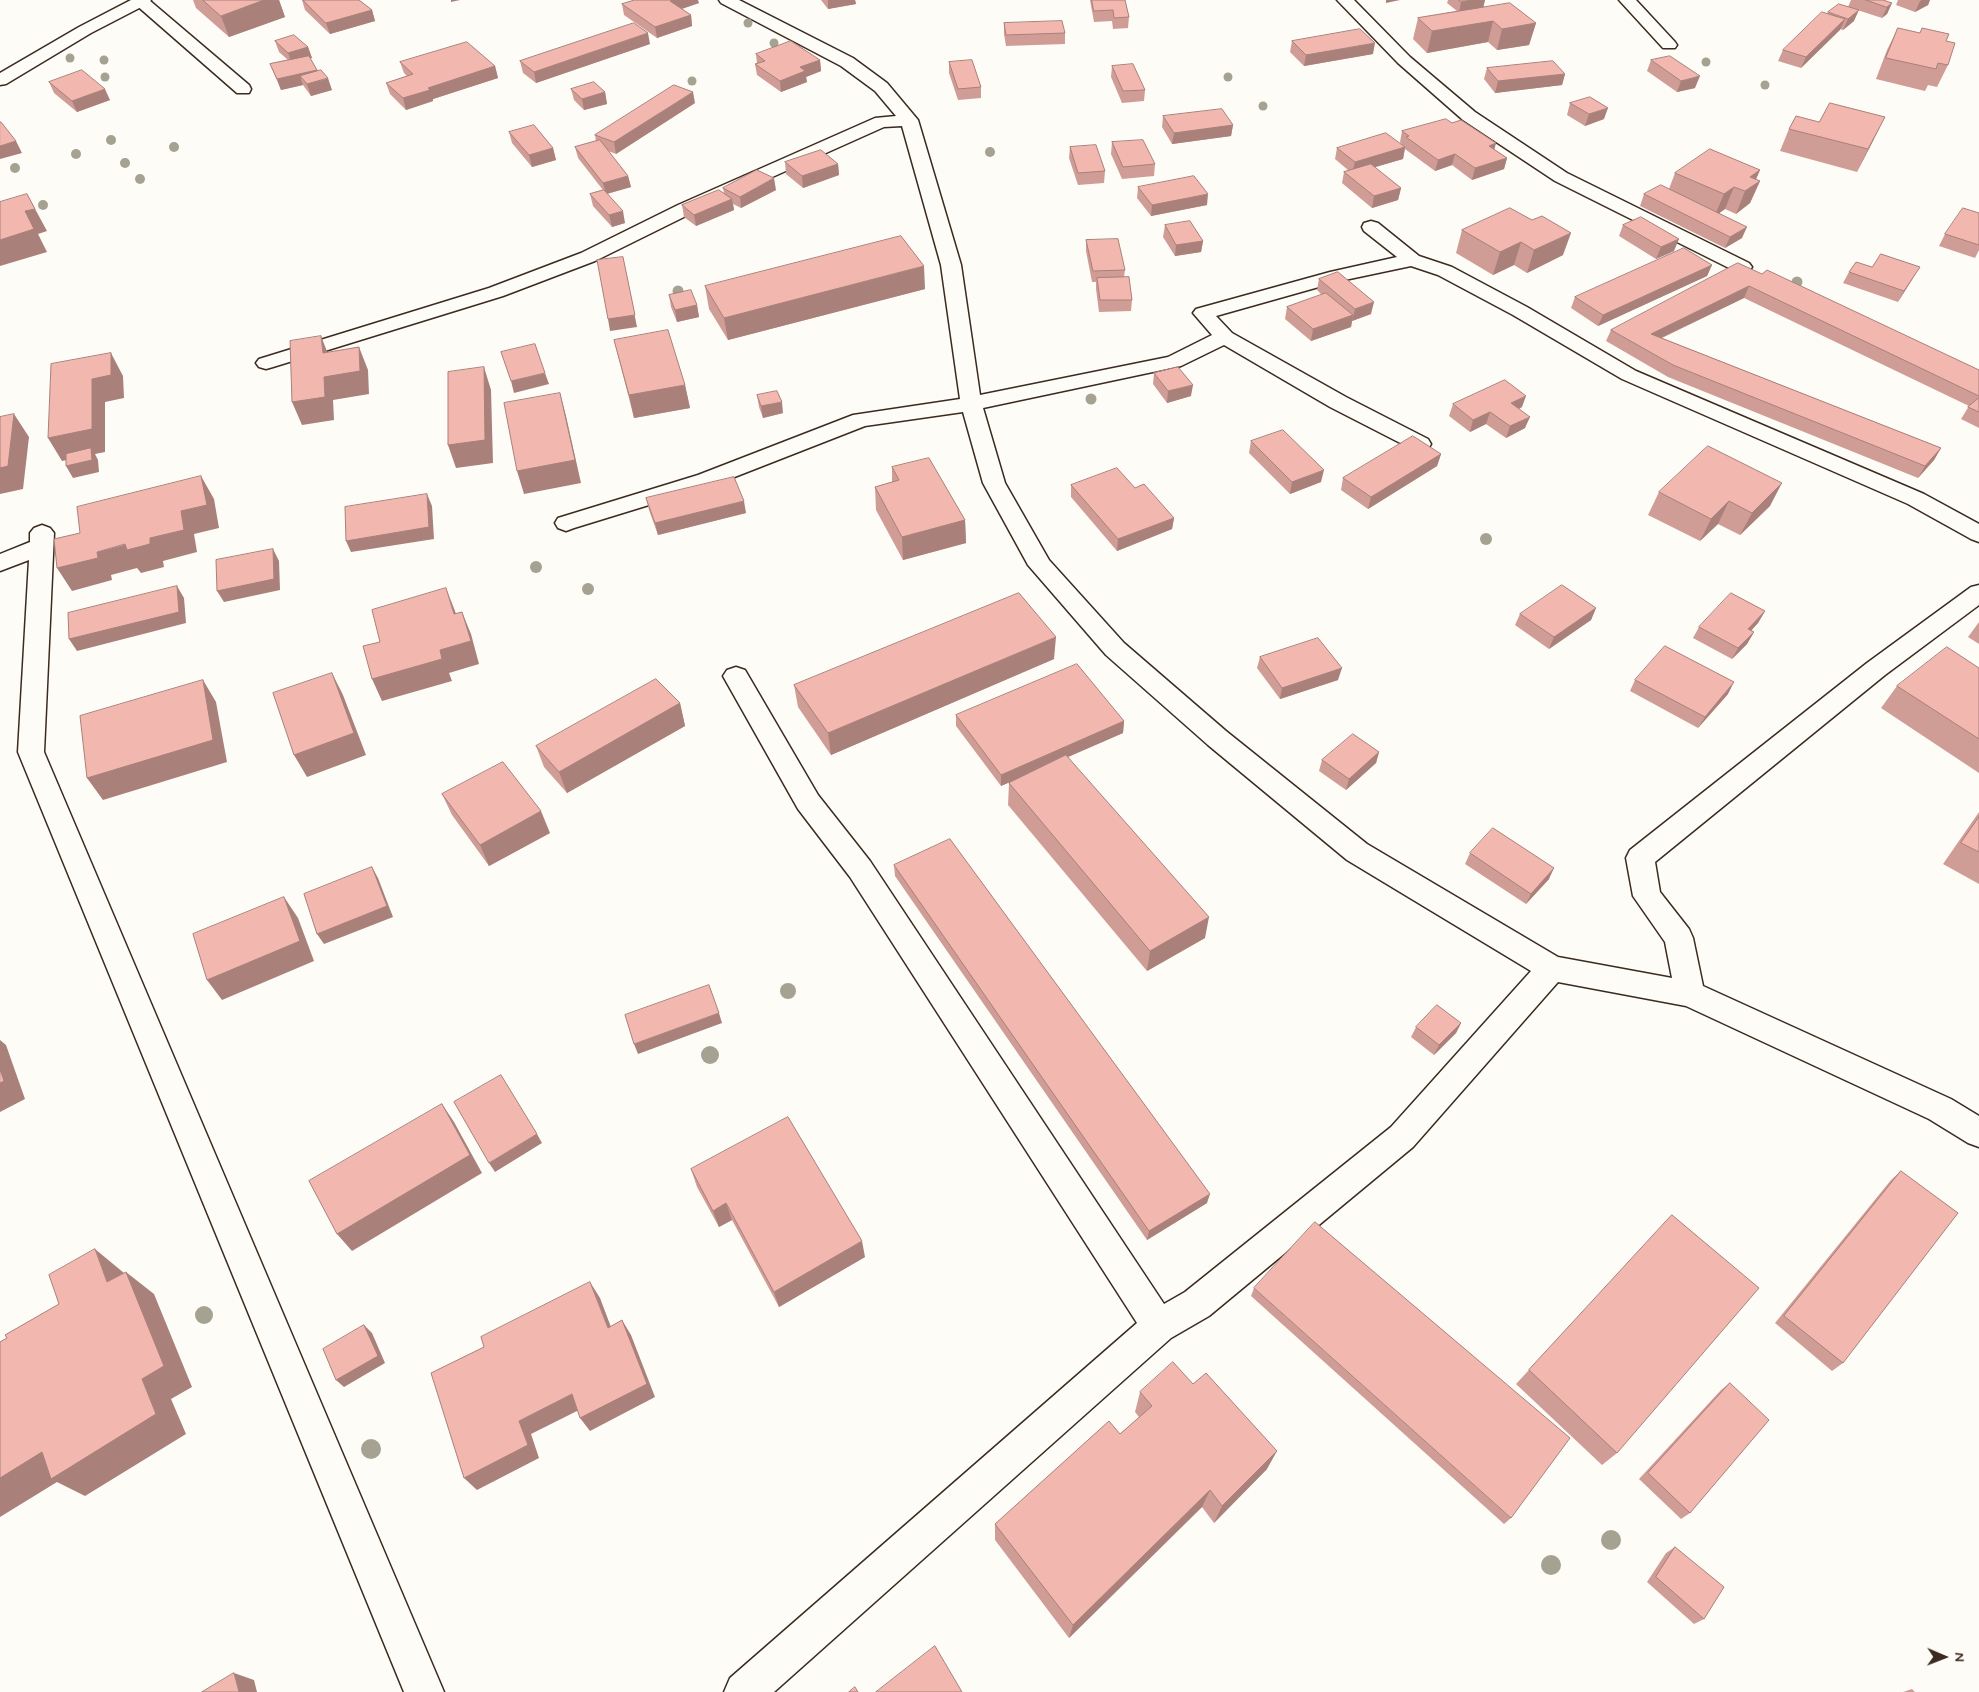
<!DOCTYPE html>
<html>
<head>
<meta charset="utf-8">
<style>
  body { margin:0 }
  #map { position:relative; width:1979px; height:1692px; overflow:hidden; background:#fdfcf7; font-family:Mynerve,sans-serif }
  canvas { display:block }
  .north { position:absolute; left:1919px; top:1632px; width:50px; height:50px; -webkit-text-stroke:4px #fdfcf7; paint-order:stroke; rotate:91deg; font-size:14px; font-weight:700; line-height:20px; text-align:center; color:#3b2a1e }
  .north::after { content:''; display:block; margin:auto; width:18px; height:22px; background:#3b2a1e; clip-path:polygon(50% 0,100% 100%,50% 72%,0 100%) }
</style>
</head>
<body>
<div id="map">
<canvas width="1979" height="1692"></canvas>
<div class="north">N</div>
</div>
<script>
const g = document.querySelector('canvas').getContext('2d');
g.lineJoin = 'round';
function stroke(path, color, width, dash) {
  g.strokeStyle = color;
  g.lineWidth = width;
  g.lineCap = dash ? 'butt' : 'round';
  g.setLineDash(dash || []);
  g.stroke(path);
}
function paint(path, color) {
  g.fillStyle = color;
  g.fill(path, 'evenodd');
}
const minor = new Path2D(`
  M134,0H149L249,85L251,89L249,93H237L135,4Z
  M719,0H739L853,58L887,83L918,120L961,265L980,395L1168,357L1212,335L1193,313L1196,309L1330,272L1397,257L1364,231L1362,227L1364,223L1371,221L1378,223L1419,256L1452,267L1527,307L1636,371L1924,494L1979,524V542L1971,539L1908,504L1622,379L1513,315L1438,275L1411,266L1340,281L1216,316L1232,333L1346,397L1428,439L1431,444L1428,449L1420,451L1412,449L1330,407L1224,345L1181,366L983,408L1005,483L1049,560L1124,643L1226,731L1367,844L1558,957L1672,978L1665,942L1633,896L1626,858L1630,850L1867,663L1971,587L1979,585V605L1885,675L1655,862L1660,892L1689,929L1693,938L1703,986L1951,1099L1979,1116V1147L1968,1143L1929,1119L1686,1006L1558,982L1413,1147L1209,1316L1171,1338L774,1692H724L730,1678L1137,1323L850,877L798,809L723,676L727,670L736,667L745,670L818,795L870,861L1164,1304L1185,1292L1391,1127L1531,971L1347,860L1208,745L1106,655L1028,565L983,483L963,412L865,426L714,485L574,528L566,531L558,528L555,523L558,518L698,475L853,415L960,399L941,265L902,126L884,127L692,213L595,261L503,296L273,367L266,369L259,367L256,363L259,359L489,288L581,253L678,205L875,118L896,116L875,91L841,66L721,3Z
  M1337,0H1354L1410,57L1475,112L1567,173L1749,263L1752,267L1749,271L1742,273L1735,271L1555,181L1463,120L1398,63Z
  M1619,0H1636L1675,42L1677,45L1675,48H1663Z
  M42,525L50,528L54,533L44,752L444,1692H404L18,752L29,560L0,571V554L30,542V533L34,528Z`);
const major = new Path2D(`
  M131,0H151L149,3L91,33L6,84L0,85V73L79,27Z`);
stroke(minor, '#3b2a1e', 3);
stroke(major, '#3b2a1e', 3);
paint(minor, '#fdfcf7');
paint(major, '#fdfcf7');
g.fillStyle = '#a6a291';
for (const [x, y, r] of [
  [748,23,4.5],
  [774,43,4.5],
  [70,58,4.5],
  [104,60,4.5],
  [1706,62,4.5],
  [105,77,4.5],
  [1228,77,4.5],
  [692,81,4.5],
  [1765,85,4.5],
  [1263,106,4.5],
  [111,140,5],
  [174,147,5],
  [990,152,5],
  [76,154,5],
  [125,163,5],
  [15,168,5],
  [140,179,5],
  [43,205,5],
  [1797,282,5.5],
  [678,291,5.5],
  [1091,399,5.5],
  [1486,539,6],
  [536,567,6],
  [588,589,6],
  [788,991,8],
  [710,1055,9],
  [204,1315,9],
  [371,1449,10],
  [1611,1540,10],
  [1551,1565,10]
]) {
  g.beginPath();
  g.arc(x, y, r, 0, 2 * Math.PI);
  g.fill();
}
paint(new Path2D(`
  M193,0H279L285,17L229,37L196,8Z
  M302,0H359L372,10L375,21L330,34L305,10Z
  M821,0H855L856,4L828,9Z
  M1090,0H1125L1129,17L1128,28L1113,29L1112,21L1094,22Z
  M1448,0H1485L1483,7L1536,23L1529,45L1497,50L1488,42L1427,53L1413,39L1418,18L1457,11L1447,3Z
  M1851,0H1883L1892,3L1887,14L1882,18L1848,7Z
  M1898,0H1930L1928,5L1915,12L1896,5Z
  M699,3L682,9L691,15L692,26L657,38L624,15L622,4Z
  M1828,12L1854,21L1843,30L1840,29L1801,68L1778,61L1783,50L1827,14Z
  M1004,23L1065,33V44L1006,46L1004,34Z
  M1898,28L1946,41L1948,65L1937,87L1928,85L1925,91L1876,79L1887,50Z
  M275,41L308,47L312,58H310L317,71L332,90L311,96L303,85L281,90L270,64L288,60L279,52Z
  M1292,41L1373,54L1304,66L1290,52Z
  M650,44L536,83L523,73L520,61Z
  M756,54L820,60L821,71L806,77L807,82L781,92L757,75L755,64H757Z
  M1651,60L1695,88L1677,92L1647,71Z
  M400,62L495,66L498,78L433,99V101L406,110L390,94L386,83L407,76L404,73Z
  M949,62L981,87V98L958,100L949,73Z
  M1112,66L1145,90L1144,101L1122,103L1111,77Z
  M1487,68L1565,74L1562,85L1495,93L1484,79Z
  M49,82L110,100L77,112L54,93Z
  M571,89L605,92L607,104L584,110L574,100Z
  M695,103L616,154L608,151L628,176L631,187L607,194L625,223L612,227L593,206L590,194L603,190L578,158L575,147L596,141L595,135Z
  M1570,103L1604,119L1585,126L1567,115Z
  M1163,116L1233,125L1231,136L1172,144L1162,127Z
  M1452,123L1496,143L1494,149L1507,158L1504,169L1472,180L1452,165L1435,171L1405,149L1403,159L1374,167L1401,188L1398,200L1372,208L1342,183L1344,172L1348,170L1335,159L1337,148L1403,146L1400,142L1402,131Z
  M1789,129L1874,139L1857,172L1780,151Z
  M509,132L553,148L556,160L532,167L512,143Z
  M1112,142L1155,164L1154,176L1122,179L1111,154Z
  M1070,147L1105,171L1104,183L1078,185L1069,158Z
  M785,162L838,164L839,175L803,188L786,174Z
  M1760,170L1756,179L1760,181L1750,203L1736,214L1725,209L1719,213L1742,238L1725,248L1640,206L1644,194L1669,189L1675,173Z
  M1138,187L1207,205L1151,216L1137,198Z
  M723,188L776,190L741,208L733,204L734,210L696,226L684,217L682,205L724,193Z
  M1979,213V250L1975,258L1939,246L1945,234Z
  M1532,220L1563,255L1527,273L1514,265L1493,275L1456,253L1462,230Z
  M1165,225L1203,241L1201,252L1175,256L1163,237Z
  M1623,225L1674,251L1656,259L1619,236Z
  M1086,240L1125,270L1124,277L1132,300L1131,311L1099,312L1096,289V282H1092L1086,251Z
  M1712,265L1707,276L1598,326L1571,308L1575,297Z
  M1849,272L1913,278L1898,302L1843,283Z
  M1762,274L1979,370V428L1961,419L1969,406L1744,298L1662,338L1941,448L1934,460L1918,478L1668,377L1606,341L1611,330Z
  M1319,279L1371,314L1352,321L1351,327L1311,341L1285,319L1287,307L1322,295L1317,290Z
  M705,286L925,289L728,340L709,309Z
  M669,295L697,305L699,317L677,322L671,307Z
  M614,340L685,385L690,408L634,418Z
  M1154,373L1191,396L1167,403L1153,384Z
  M757,395L783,413L763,418L759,407Z
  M1453,404L1522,407L1519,409L1525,428L1506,438L1486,424L1470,432L1449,416Z
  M1251,441L1321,482L1290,494L1249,453Z
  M1441,454L1437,466L1368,509L1341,490L1343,478Z
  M892,467L965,520L966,543L903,560L876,510L875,487L892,482Z
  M1071,485L1135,488L1174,518L1172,529L1117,551L1071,497Z
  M1659,492L1770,506L1740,535L1718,524L1700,541L1648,515Z
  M646,498L746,513L658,535L649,510Z
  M1596,608L1591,620L1549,649L1515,625L1520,614Z
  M1765,611L1758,623L1751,631L1754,632L1747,644L1732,659L1693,638L1699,627Z
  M1979,622V644L1968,637Z
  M1260,657L1338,680L1280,699L1257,668Z
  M1054,659L831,755L798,707L794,685Z
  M1979,668V773L1881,708L1897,686Z
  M1635,680L1728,694L1698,728L1630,691Z
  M680,703L685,726L567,793L544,767L536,746Z
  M956,715L1124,721L1123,733L1068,757L1205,938L1147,971L1008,805L1009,783L1018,778L1001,786L956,726Z
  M1379,752L1376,763L1346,790L1319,771L1322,760Z
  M442,794L550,833L489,866L452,815Z
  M1979,812V884L1943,864Z
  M1470,853L1549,879L1526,904L1465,864Z
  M894,865L1207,1203L1147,1240L895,876Z
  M1461,1023L1456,1033L1434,1055L1411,1037L1416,1027Z
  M691,1169L865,1257L779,1307L732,1220L719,1227L697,1187Z
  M1901,1171L1843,1363L1832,1371L1775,1323L1891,1180Z
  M1672,1215L1617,1453L1602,1465L1516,1384Z
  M1254,1288L1511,1518L1504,1524L1251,1296Z
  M1730,1383L1690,1513L1681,1519L1639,1479L1721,1390Z
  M1140,1392L1267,1469L1214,1523L1202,1507L1069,1638L995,1540V1524L1120,1434L1139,1417L1135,1412Z
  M1675,1547L1704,1619L1694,1624L1647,1582L1666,1553Z
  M1912,1689L1915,1692H1903Z`), '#d09d96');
paint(new Path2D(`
  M264,0H279L285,17L229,37L221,16Z
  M451,0H460L451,2Z
  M673,0H698L699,3L672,12L670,1Z
  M828,0H855L856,4L828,9Z
  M1386,0H1400L1386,3Z
  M1472,0H1485L1483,9L1459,13L1461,2Z
  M1922,0H1930L1928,5L1915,12L1920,1Z
  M1892,3L1887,14L1882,18L1887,7Z
  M372,10L375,21L330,34L326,23Z
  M1859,10L1854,21L1843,30L1848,19Z
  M691,15L692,26L657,38L655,27Z
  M1845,19L1840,30L1801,68L1806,57Z
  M1493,21L1488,42L1427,53L1432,31Z
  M1536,23L1529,45L1497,50L1502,29Z
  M648,33L650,44L536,83L534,72Z
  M1375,43L1373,54L1304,66L1306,55Z
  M308,47L312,58L292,64L288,53Z
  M820,60L821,71L806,77L807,82L781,92L780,81L800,67Z
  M495,66L498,78L433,99V101L406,110L403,98L428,88Z
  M317,70L320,81L328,78L332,90L311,96L307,84L300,76L303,85L281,90L277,79Z
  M1565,74L1562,85L1495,93L1498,81Z
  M1700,76L1695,88L1677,92L1681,81Z
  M105,89L110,100L77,112L72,101Z
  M605,92L607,104L584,110L582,99Z
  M693,92L695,103L616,154L614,142Z
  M1608,108L1604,119L1585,126L1589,114Z
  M1885,117L1874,139L1857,172L1868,149Z
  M1233,125L1231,136L1172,144L1174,133Z
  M16,141L22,153L0,159V146Z
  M1496,143L1493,155L1489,146Z
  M1405,147L1403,159L1352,174L1355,162Z
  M553,148L556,160L532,167L529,155Z
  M1455,154L1452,165L1435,171L1438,160Z
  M1507,158L1504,169L1472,180L1475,168Z
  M838,164L839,175L803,188L802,176Z
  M1760,170L1753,186L1760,181L1750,203L1736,214L1745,191L1750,177Z
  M628,176L631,187L606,194L603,183Z
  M774,178L776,190L741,208L740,197Z
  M1734,187L1725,209L1714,217L1724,194Z
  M1401,188L1398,200L1372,208L1374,196Z
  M27,194L47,231L38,234L47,252L0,266V240L25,211Z
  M1208,194L1207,205L1151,216L1152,205Z
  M732,199L734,210L696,226L694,215Z
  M623,211L625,223L612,227L609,215Z
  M1747,227L1742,238L1725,248L1730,237Z
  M1571,233L1563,255L1527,273L1534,250Z
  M1679,239L1674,251L1656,259L1661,247Z
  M1203,241L1201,252L1175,256L1176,245Z
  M1521,242L1514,265L1493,275L1500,252Z
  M623,257L637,327L610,331L608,319Z
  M1712,265L1707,276L1598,326L1603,315Z
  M924,266L925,289L728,340L724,318Z
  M1920,267L1913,278L1898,302L1904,291Z
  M1749,286L1744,298L1646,345L1651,334Z
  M1374,302L1371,314L1352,321L1355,309Z
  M697,305L699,317L677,322L675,310Z
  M1353,315L1351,327L1311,341L1313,329Z
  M321,336L330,359L359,347L368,370L369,394L333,400L334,420L302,425L292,402L323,353Z
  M111,353L123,376L124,398L105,402V452L95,454L98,460L99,472L73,478L66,466L92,455L62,461L48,438Z
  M484,367L491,390L493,463L456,468L448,445Z
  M545,373L549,384L514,393L511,381Z
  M685,385L690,408L634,418L629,395Z
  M1193,385L1191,396L1167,403L1168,391Z
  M560,393L566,416L581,483L524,494L517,471Z
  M1526,396L1522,407L1507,414L1511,403Z
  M782,402L783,413L763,418L761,406Z
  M1490,412L1486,424L1470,432L1473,420Z
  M14,414L29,437L23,489L0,494V468Z
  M1530,417L1525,428L1506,438L1510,426Z
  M1941,448L1934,460L1918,478L1925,466Z
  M1441,454L1437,466L1368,509L1371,497Z
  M1324,470L1321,482L1290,494L1292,482Z
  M201,476L214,499L219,528L194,534L197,552L163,561L164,567L141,573L137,568L111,575L112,580L72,591L57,568L97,552L150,538L181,511Z
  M1782,483L1770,506L1740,535L1752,513Z
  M427,494L432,506L434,539L351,552L346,541Z
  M744,501L746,513L658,535L655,523Z
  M1729,501L1718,524L1700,541L1711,519Z
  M1174,518L1172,529L1117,551L1118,539Z
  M965,520L966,543L903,560L902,537Z
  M273,549L279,561L280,590L224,602L217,591Z
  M177,586L184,598L186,623L77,651L69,639Z
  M446,588L455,611L463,637L454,614Z
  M1596,608L1591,620L1549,649L1554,637Z
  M1765,611L1758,623L1741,641L1748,629Z
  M462,612L471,634L479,664L449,673L452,681L382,701L372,679L440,650Z
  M1754,632L1747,644L1732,659L1738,648Z
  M1056,637L1054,659L831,755L828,733Z
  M1342,668L1338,680L1280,699L1282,688Z
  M332,673L343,695L366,755L307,777L294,755Z
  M203,680L216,702L227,762L103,800L87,778Z
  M1734,682L1728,694L1698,728L1705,717Z
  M680,703L685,726L567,793L559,772Z
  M1124,721L1123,733L1001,786V775Z
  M1379,752L1376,763L1346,790L1349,779Z
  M541,811L550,833L489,866L480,845Z
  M372,867L378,878L393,917L324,944L317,934Z
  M1554,868L1549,879L1526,904L1531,894Z
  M284,897L298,918L314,961L222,1000L207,980Z
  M1209,917L1205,938L1147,971L1150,951Z
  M719,1013L722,1023L638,1054L634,1044Z
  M1461,1023L1456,1033L1434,1055L1439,1045Z
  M0,1040L6,1045L25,1099L0,1112Z
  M442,1104L454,1122L482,1173L352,1251L337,1234Z
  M537,1134L542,1143L495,1172L489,1163Z
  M1210,1194L1207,1203L1147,1240L1149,1231Z
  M726,1203L732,1220L719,1227L713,1211Z
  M862,1241L865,1257L779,1307L774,1292Z
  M95,1249L124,1273L107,1282Z
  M126,1272L154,1294L192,1387L171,1399L186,1434L85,1496L57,1482L0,1517V1478L142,1379Z
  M590,1282L600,1298L617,1343L608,1328Z
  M622,1320L631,1335L655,1397L590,1431L580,1418Z
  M364,1325L372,1333L385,1363L344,1387L336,1380Z
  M572,1394L583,1408L531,1434L539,1458L477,1490L464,1478L519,1421Z
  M1277,1451L1267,1469L1214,1523L1222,1506Z
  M1210,1490L1202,1507L1069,1638L1073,1625Z
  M234,1673L254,1680L257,1692H239Z`), '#a9807a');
const building = new Path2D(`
  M203,0H264L221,16Z
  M303,0H359L372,10L326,23Z
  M635,0H673L670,1L691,15L655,27L622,4Z
  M1092,0H1125L1129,17L1114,18L1113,10L1094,11Z
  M1459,0H1472L1461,2Z
  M1866,0H1883L1892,3L1887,7Z
  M1510,3L1536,23L1502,29L1493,21L1432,31L1418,18Z
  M1839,4L1859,10L1848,19L1828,12Z
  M1822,12L1845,19L1806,57L1783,50Z
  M1062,21L1065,33L1006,35L1004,23Z
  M634,23L648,33L534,72L520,61Z
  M1898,28L1920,33L1922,28L1949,34L1946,41L1955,43L1948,65L1938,63L1936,69L1886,58Z
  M1360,29L1375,43L1306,55L1292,41Z
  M294,35L308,47L288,53L275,41Z
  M791,41L820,60L800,67L805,71L780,81L755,64L765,61L756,54Z
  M467,42L495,66L428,88L430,90L403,98L386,83L413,74L400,62Z
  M309,56L317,70L277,79L270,64Z
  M1670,56L1700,76L1681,81L1651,60Z
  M972,60L981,87L958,89L949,62Z
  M1553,61L1565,74L1498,81L1487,68Z
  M1133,64L1145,90L1123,91L1112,66Z
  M82,70L105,89L72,101L49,82Z
  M321,70L328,78L307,84L300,76Z
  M594,82L605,92L582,99L571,89Z
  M674,85L693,92L614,142L595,135Z
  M1590,97L1608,108L1589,114L1570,103Z
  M1830,103L1885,117L1868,149L1789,129L1796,116L1819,122Z
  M1222,109L1233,125L1174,133L1163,116Z
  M1446,119L1452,123L1461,120L1496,143L1489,146L1507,158L1475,168L1455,154L1438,160L1406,137L1409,136L1402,131Z
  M0,122H1L16,141L0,146Z
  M534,125L553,148L529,155L509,132Z
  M1386,133L1405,147L1355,162L1337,148Z
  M600,140L628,176L603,183L575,147Z
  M1143,140L1155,164L1123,167L1112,142Z
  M1096,145L1105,171L1078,173L1070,147Z
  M1710,149L1760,170L1750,177L1760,181L1745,191L1734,187L1724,194L1675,173Z
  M821,150L838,164L802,176L785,162Z
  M1371,164L1401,188L1374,196L1344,172Z
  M757,170L774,178L740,197L723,188Z
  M1194,176L1208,194L1152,205L1138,187Z
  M1661,185L1747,227L1730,237L1644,194Z
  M604,190L623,211L609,215L590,194Z
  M719,190L732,199L694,215L682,205Z
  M27,194L35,209L25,211L34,229L0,240V202Z
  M1510,208L1532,220L1542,216L1571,233L1534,250L1521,242L1500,252L1462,230Z
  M1963,208L1979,213V245L1945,234Z
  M1641,217L1679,239L1661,247L1623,225Z
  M1190,221L1203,241L1176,245L1165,225Z
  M901,236L924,266L724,318L705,286Z
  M1118,239L1125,270L1093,271L1086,240Z
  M1684,248L1712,265L1603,315L1575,297Z
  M1881,254L1920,267L1904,291L1849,272L1856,262L1872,267Z
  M623,257L635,315L608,319L597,260Z
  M1738,263L1762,274L1767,270L1979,370V396L1749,286L1651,334L1941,448L1925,466L1673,365L1611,330Z
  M1338,272L1374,302L1355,309L1319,279Z
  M1129,277L1132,300H1100L1097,278Z
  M691,290L697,305L675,310L669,295Z
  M1326,293L1353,315L1313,329L1287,307Z
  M668,330L685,385L629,395L614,340Z
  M321,336L323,353L359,347L360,371L324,377L325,397L292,402L290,341Z
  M535,344L545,373L511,381L501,352Z
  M111,353V375L92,379V429L48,438L51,364Z
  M484,367L485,440L448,445V372Z
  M1178,367L1193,385L1168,391L1154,373Z
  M1505,380L1526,396L1511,403L1530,417L1510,426L1490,412L1473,420L1453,404Z
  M777,391L782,402L761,406L757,395Z
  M560,393L575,460L517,471L504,403Z
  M1979,398V412L1968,407Z
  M14,414L8,466L0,468V417Z
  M1283,430L1324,470L1292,482L1251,441Z
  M1413,436L1441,454L1371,497L1343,478Z
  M1708,446L1782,483L1752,513L1729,501L1711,519L1659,492Z
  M91,448L92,460L66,466V454Z
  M929,458L965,520L902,537L875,487L899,480L892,467Z
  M1117,468L1135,488L1144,484L1174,518L1118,539L1071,485Z
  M201,476L207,505L181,511L184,530L150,538V544L127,550L125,544L97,552L98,558L57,568L54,539L80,533L77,507Z
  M734,477L744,501L655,523L646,498Z
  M427,494L429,527L346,541L345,507Z
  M273,549L274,579L217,591L216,560Z
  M1562,585L1596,608L1554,637L1520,614Z
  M177,586L179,612L69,639L68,613Z
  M446,588L454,614L462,612L471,641L440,650L442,659L372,679L363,646L380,642L372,610Z
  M1019,593L1056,637L828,733L794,685Z
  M1731,593L1765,611L1748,629L1754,632L1738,648L1699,627Z
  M1318,638L1342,668L1282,688L1260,657Z
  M1665,646L1734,682L1705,717L1635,680Z
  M1947,647L1979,668V739L1897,686Z
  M1077,664L1124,721L1001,775L956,715Z
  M332,673L354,733L294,755L273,693Z
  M656,679L680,703L559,772L536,746Z
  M203,680L213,740L87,778L80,716Z
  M1353,734L1379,752L1349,779L1322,760Z
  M1066,755L1209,917L1150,951L1009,783Z
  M503,762L541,811L480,845L442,794Z
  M1979,817V852L1961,843Z
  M1493,828L1554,868L1531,894L1470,853Z
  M950,839L1210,1194L1149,1231L894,865Z
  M372,867L387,906L317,934L304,894Z
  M284,897L300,941L207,980L193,934Z
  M709,985L719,1013L634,1044L625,1015Z
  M1437,1005L1461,1023L1439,1045L1416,1027Z
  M0,1069L4,1081L0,1083Z
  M501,1075L537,1134L489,1163L454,1102Z
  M442,1104L470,1155L337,1234L309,1181Z
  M788,1117L862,1241L774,1292L726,1203L713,1211L691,1169Z
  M1901,1171L1958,1213L1843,1363L1784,1316Z
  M1672,1215L1759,1288L1617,1453L1529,1370Z
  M1315,1222L1570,1438L1511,1518L1254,1288Z
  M95,1249L107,1282L126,1272L164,1366L142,1379L156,1414L51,1479L42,1452L0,1478V1342L7,1338L5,1335L59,1304L49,1275Z
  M590,1282L608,1328L622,1320L647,1384L580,1418L572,1394L519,1421L528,1445L464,1478L431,1373L484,1347L481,1337Z
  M364,1325L378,1356L336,1380L323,1349Z
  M1173,1362L1193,1384L1206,1373L1277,1451L1222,1506L1210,1490L1073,1625L995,1524L1109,1421L1120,1434L1152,1406L1140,1392Z
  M1730,1383L1769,1420L1690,1513L1648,1473Z
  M1675,1547L1724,1587L1704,1619L1656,1577Z
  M935,1646L962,1692H876Z
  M234,1673L239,1692H202Z
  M855,1687L858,1692H849Z`);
paint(building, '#f2b7af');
stroke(building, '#a9807a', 1);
</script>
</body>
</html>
